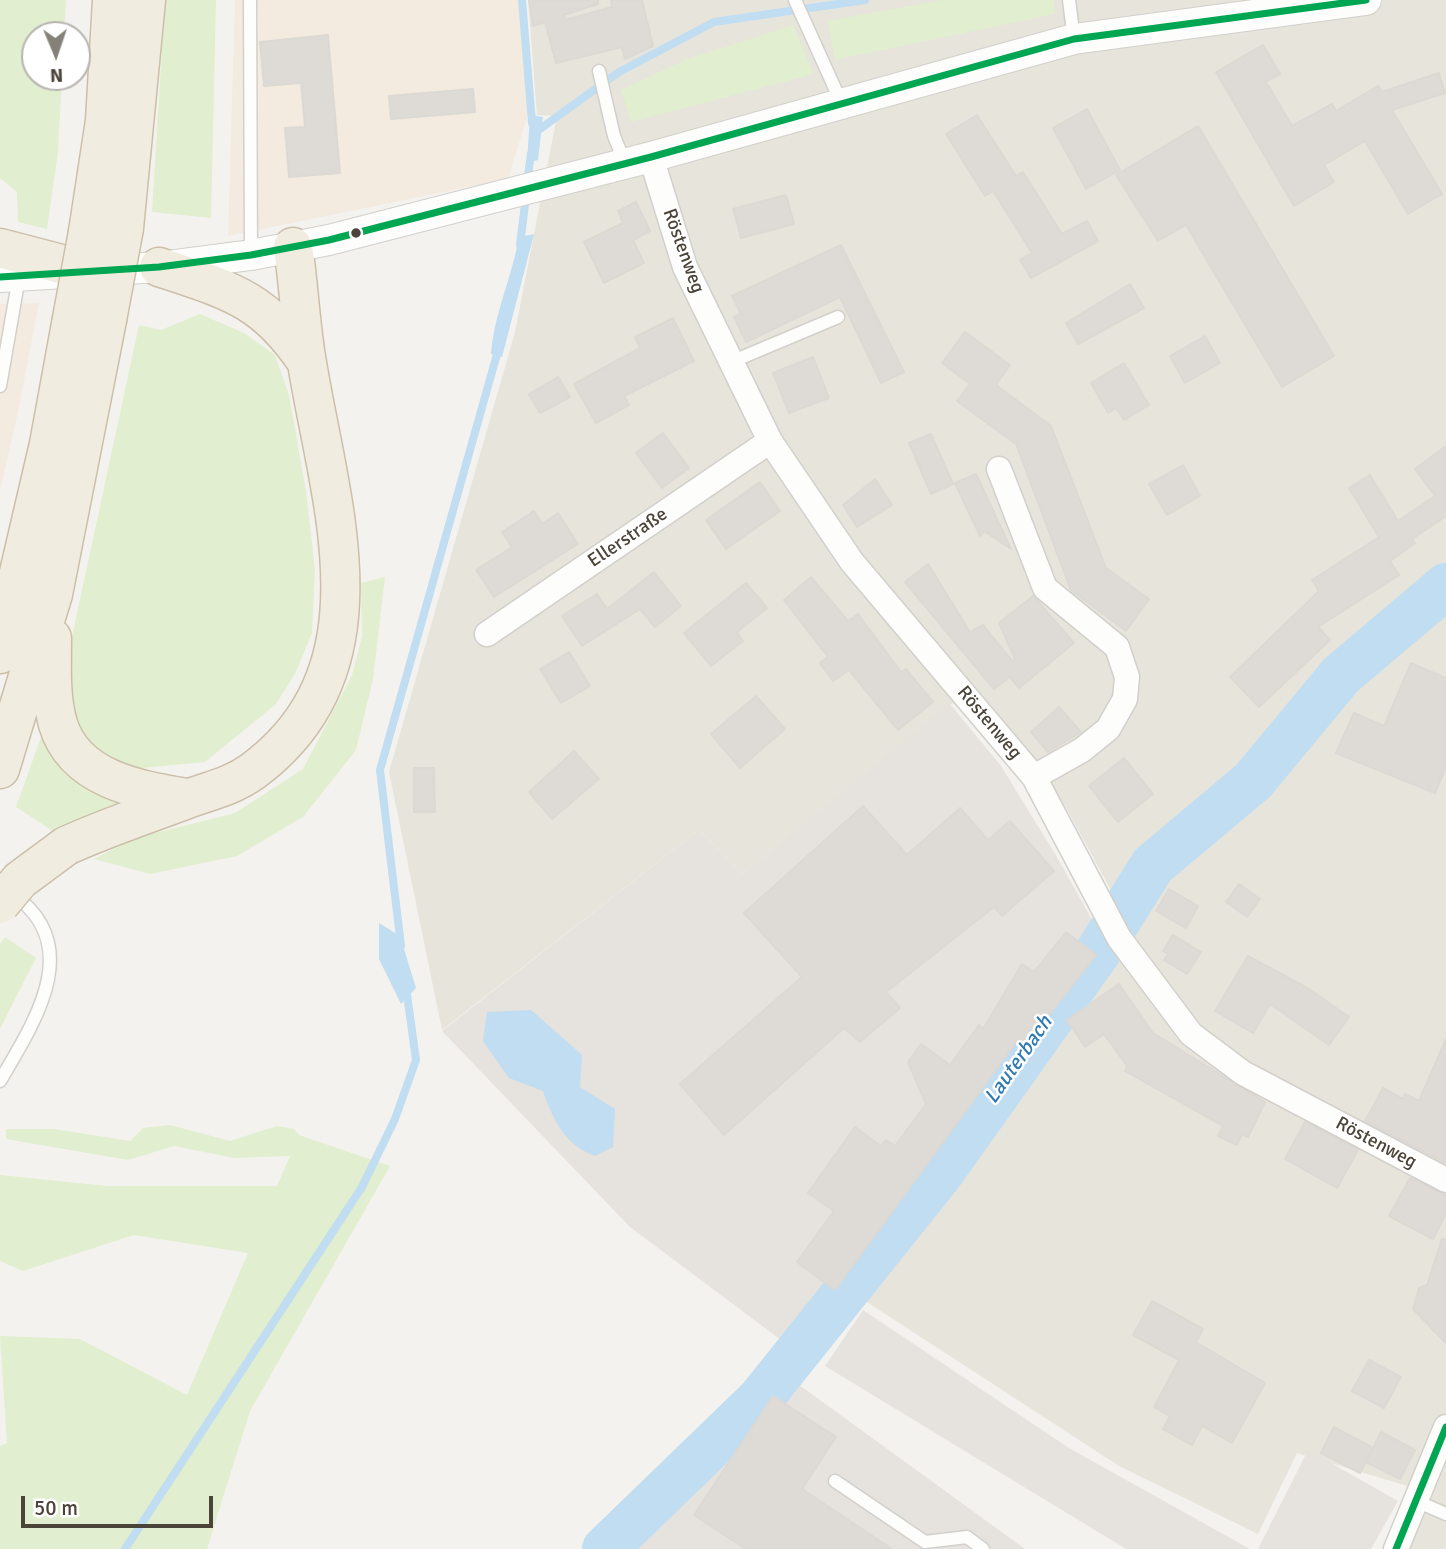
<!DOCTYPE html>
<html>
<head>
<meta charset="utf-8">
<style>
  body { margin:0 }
  #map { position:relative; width:1446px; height:1549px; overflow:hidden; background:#f4f2ee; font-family:Signika,sans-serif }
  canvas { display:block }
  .north { position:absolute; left:21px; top:21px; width:70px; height:70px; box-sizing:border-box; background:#fff; border:2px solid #b7b4b0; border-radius:50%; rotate:178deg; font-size:19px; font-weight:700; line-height:28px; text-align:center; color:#4b4439 }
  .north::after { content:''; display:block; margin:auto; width:24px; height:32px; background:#868178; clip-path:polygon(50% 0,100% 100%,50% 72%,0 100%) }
  .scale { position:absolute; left:21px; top:1496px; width:192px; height:32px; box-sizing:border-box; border:4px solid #4b4439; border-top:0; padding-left:9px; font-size:21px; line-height:24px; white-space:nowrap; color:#4b4439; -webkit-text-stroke:5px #fff; paint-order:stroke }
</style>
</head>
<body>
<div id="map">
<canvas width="1446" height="1549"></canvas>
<div class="north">N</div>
<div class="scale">50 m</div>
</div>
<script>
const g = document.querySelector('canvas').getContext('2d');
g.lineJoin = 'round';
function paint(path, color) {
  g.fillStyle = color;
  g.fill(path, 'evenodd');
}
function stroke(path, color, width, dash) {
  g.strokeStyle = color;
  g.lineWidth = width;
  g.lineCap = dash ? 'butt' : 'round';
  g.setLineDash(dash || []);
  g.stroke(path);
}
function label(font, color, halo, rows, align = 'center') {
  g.font = font + ' Signika,sans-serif';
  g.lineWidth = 5;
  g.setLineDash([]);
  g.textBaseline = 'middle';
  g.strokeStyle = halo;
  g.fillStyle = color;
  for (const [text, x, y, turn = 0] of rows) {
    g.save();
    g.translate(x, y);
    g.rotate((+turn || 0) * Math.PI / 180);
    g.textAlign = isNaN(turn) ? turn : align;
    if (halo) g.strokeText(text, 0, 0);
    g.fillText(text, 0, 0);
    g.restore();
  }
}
paint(new Path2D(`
  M528,0H1446V1549H1410L1431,1493L1297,1453L1258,1534L1119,1466L853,1293L1029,1083L1135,934L1065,806L974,686L742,874L699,830L442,1030L389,772L515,332L557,116L537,115Z`), '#e7e4dc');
paint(new Path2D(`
  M235,0H520L528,114L508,179L228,236Z
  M39,303L18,412L0,491V304Z`), '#f3ebdf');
paint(new Path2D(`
  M950,704L1001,766L1057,857L1115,961L1029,1083L803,1352L781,1340L630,1227L442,1031L699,830L742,874Z
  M791,1379L1025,1549H629Z`), '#e6e2de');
paint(new Path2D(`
  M0,0H66L64,35H35V77H62L58,152L47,229L18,222L17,192L0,178Z
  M165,0H216L211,218L152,212Z
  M942,0H1054L1055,14L835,60L828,21Z
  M793,25L814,74L631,122L621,90L685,60Z
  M200,314L244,333L275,355L289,395L306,491L315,569L312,633L295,674L276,704L205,762L131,769L77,741L59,697L139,325L161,330Z
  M385,577L373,679L356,750L303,817L237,856L150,874L94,859L135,838L235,813L303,769L352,675L362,636L361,583Z
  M45,726L124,804L89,815L59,835L16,807Z
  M5,937L36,958L0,1029V944Z
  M170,1125L230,1141L277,1126L294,1129L299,1135L390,1166L250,1411L207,1549H0V1446L7,1443L0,1336L80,1339L187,1395L248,1253L134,1235L23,1271L0,1261V1175L107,1186H277L290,1156L234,1158L174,1146L128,1160L6,1139V1129H54L130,1141L143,1128Z`), '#e1eecf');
paint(new Path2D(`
  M863,1310L1069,1448L1250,1549H1126L825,1366Z
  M1308,1450L1398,1501L1371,1549H1258Z`), '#e6e3df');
paint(new Path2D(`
  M530,115L543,117L538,160L527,163Z
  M534,234L502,357L491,354C494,314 512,277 519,237Z
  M379,923L400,936L416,988L401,1004L379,959Z
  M531,1010L582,1055L580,1087L615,1109L613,1147L595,1156C565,1145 553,1120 543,1091L509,1078L483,1041L487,1012Z`), '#c0ddf1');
stroke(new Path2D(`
  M522,0L532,123
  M533,134L619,72L714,22L865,0
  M527,183L531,154
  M520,245L526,196
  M401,946L380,770L499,347
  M125,1549L362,1187L395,1119L416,1060L406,987`), '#c0ddf1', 8);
stroke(new Path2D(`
  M605,1549L760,1399L940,1174L1096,955L1153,865L1253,781L1341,675L1446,586`), '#c0ddf1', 46);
const building = new Path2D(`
  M529,0H598V4L564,15L565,20L612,7L611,0H642L653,46L625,59L622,47L556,63L545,22L533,26Z
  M328,35L340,173L289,177L285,128L305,127L301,83L264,86L260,42Z
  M1263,45L1280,74L1266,82L1292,126L1332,104L1336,111L1378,86L1382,92L1439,73L1445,93L1392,110L1442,194L1408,214L1365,141L1324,165L1334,182L1294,206L1216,72Z
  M473,89L475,112L391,119L389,96Z
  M1087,109L1120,170L1086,189L1053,128Z
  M977,115L1016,176L1023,172L1062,234L1087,221L1098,241L1031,278L1020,260L1032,253L993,191L985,196L946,134Z
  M1198,126L1334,356L1282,387L1186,225L1158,241L1116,175Z
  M786,195L794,224L741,238L733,209Z
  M636,202L650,231L633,240L644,263L604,283L584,242L623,223L618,211Z
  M841,245L904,372L881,383L840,297L746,342L734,317L741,314L732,296Z
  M1130,284L1144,308L1078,344L1066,323Z
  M673,318L694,361L624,396L629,405L596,423L574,384L640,348L635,337Z
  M965,332L1010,365L996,385L1051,426L1106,568L1149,599L1126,631L1071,590L1016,444L957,401L970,384L942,363Z
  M1205,336L1220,363L1185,383L1170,356Z
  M813,357L829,398L789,413L773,373Z
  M1124,363L1149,405L1124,420L1116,408L1108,413L1091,383Z
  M558,377L570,397L540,413L529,394Z
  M663,433L689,468L662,488L636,453Z
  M931,434L953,484L931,494L909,443Z
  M1446,446V516L1412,539L1415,543L1390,561L1399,575L1318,627L1330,640L1259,707L1230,677L1319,591L1312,580L1379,537L1349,488L1370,475L1398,521L1435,496L1415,469Z
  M1183,465L1200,496L1167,515L1149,484Z
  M976,474L1011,549L984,531L980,536L955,483Z
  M875,479L892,505L857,527L843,505Z
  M760,482L780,511L726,549L706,520Z
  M534,511L542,524L558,513L578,544L494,597L476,570L512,547L502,532Z
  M928,564L970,632L983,625L1012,661L1015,659L999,623L1033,596L1074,643L1019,688L1010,677L994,689L905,582Z
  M654,572L681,606L655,627L640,609L582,646L562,616L597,594L607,609Z
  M811,577L848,621L858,614L901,672L906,669L933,702L898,730L849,670L833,681L820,663L828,657L784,600Z
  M746,583L767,608L737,632L743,641L711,666L684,633Z
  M569,652L590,686L561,703L540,669Z
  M1411,663L1446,678V767L1435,793L1336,753L1354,713L1384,726Z
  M756,696L785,729L740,768L711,734Z
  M1059,707L1081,732L1048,752L1031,732Z
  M574,751L599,779L552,819L529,792Z
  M1124,758L1153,794L1118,822L1089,786Z
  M414,768H434L435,812H414Z
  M863,806L907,855L960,808L988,840L1010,821L1054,871L1002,916L994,907L886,992L900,1008L860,1042L844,1028L724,1135L680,1084L802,977L744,913Z
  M1239,884L1260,899L1247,917L1226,902Z
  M1169,889L1198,906L1186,928L1156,911Z
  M1066,932L1096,955L1024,1047L1016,1042L835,1290L797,1262L834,1211L808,1193L855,1127L881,1146L886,1140L895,1146L926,1104L908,1062L921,1044L950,1065L979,1025L983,1029L1022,964L1034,972Z
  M1173,935L1201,952L1187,974L1164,960L1168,954L1163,951Z
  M1248,956L1309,989L1349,1017L1329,1045L1270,1004L1253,1033L1215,1011Z
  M1119,984L1153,1033L1265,1102L1248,1137L1242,1134L1237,1145L1218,1136L1223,1126L1125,1071L1127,1066L1104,1034L1085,1047L1067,1020Z
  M1446,1039V1163L1365,1121L1383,1088L1403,1099L1405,1094L1419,1101Z
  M1305,1122L1358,1150L1337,1188L1285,1159Z
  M1410,1178L1446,1195V1214L1433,1239L1389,1216Z
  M1442,1239L1446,1240V1343L1413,1309L1419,1288L1427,1285Z
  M1152,1301L1203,1329L1196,1342L1265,1383L1232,1443L1202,1426L1192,1445L1163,1429L1170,1416L1154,1407L1179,1360L1133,1335Z
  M1369,1360L1401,1377L1384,1408L1352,1391Z
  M773,1396L836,1437L802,1489L892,1549H746L694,1515Z
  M1334,1427L1373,1448L1360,1473L1321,1453Z
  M1381,1432L1415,1450L1400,1479L1366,1462Z`);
paint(building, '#dedbd6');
stroke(building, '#dcd9d4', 2);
const service = new Path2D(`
  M250,0L251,255
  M795,0L842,104
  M1069,0L1074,39
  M599,71L614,136L625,163
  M731,362L838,317
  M0,386L19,277
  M0,1081C33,1024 86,947 14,895
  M835,1481L925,1542L967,1537L983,1549
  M1416,1501L1446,1514`);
const minor = new Path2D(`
  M651,157L685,267L770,441L852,562L1034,777L1119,938L1191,1034L1243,1073L1446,1180
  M999,469L1045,588L1117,647L1127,677L1125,699L1108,729L1082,750L1034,777
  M487,634L770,441
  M1396,1549L1446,1427`);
const tertiary = new Path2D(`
  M0,277L159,267L251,255L329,240L651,157L1074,39L1366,0`);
const trunk = new Path2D(`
  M124,228L146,0
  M88,232L105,121L112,0
  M0,248L92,272
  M159,267C228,290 264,298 306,361
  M52,638C52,665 50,697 58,724C75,780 139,790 187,798
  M0,654L49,444L71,324
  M0,769L53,594L107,320
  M66,846C105,828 145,815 185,800C208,791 231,787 253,771C391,669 330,504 307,363C300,324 299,285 293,247`);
stroke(service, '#d2d0cb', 15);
stroke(minor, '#d2d0cb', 27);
stroke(tertiary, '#d2d0cb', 32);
stroke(trunk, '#ccbfa9', 41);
stroke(service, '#fdfdfc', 12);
stroke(minor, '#fdfdfc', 24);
stroke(tertiary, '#fdfdfc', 30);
stroke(trunk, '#f0ece0', 38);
const trunkBridge = new Path2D(`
  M107,320L124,228
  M71,324L88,232
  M0,904L20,880L66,846`);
stroke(trunkBridge, '#ccbfa9', 41, []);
stroke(trunkBridge, '#f0ece0', 38);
stroke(new Path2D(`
  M0,277L159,267L251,255L329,240L651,157L1074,39L1366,0
  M1396,1549L1446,1427`), '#00a651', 7);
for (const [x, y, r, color] of [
  [356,233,6,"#4b4439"]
]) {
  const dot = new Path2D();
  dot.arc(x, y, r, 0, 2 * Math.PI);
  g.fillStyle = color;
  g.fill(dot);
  stroke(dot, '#fff', 2.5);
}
label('19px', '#4b4439', '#fff', [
  ["Röstenweg",683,251,70],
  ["Ellerstraße",628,538,-34],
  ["Röstenweg",989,723,50],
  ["Röstenweg",1376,1143,28]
]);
label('italic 21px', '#2e7ab2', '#fff', [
  ["Lauterbach",1019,1060,-55]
]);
</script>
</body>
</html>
